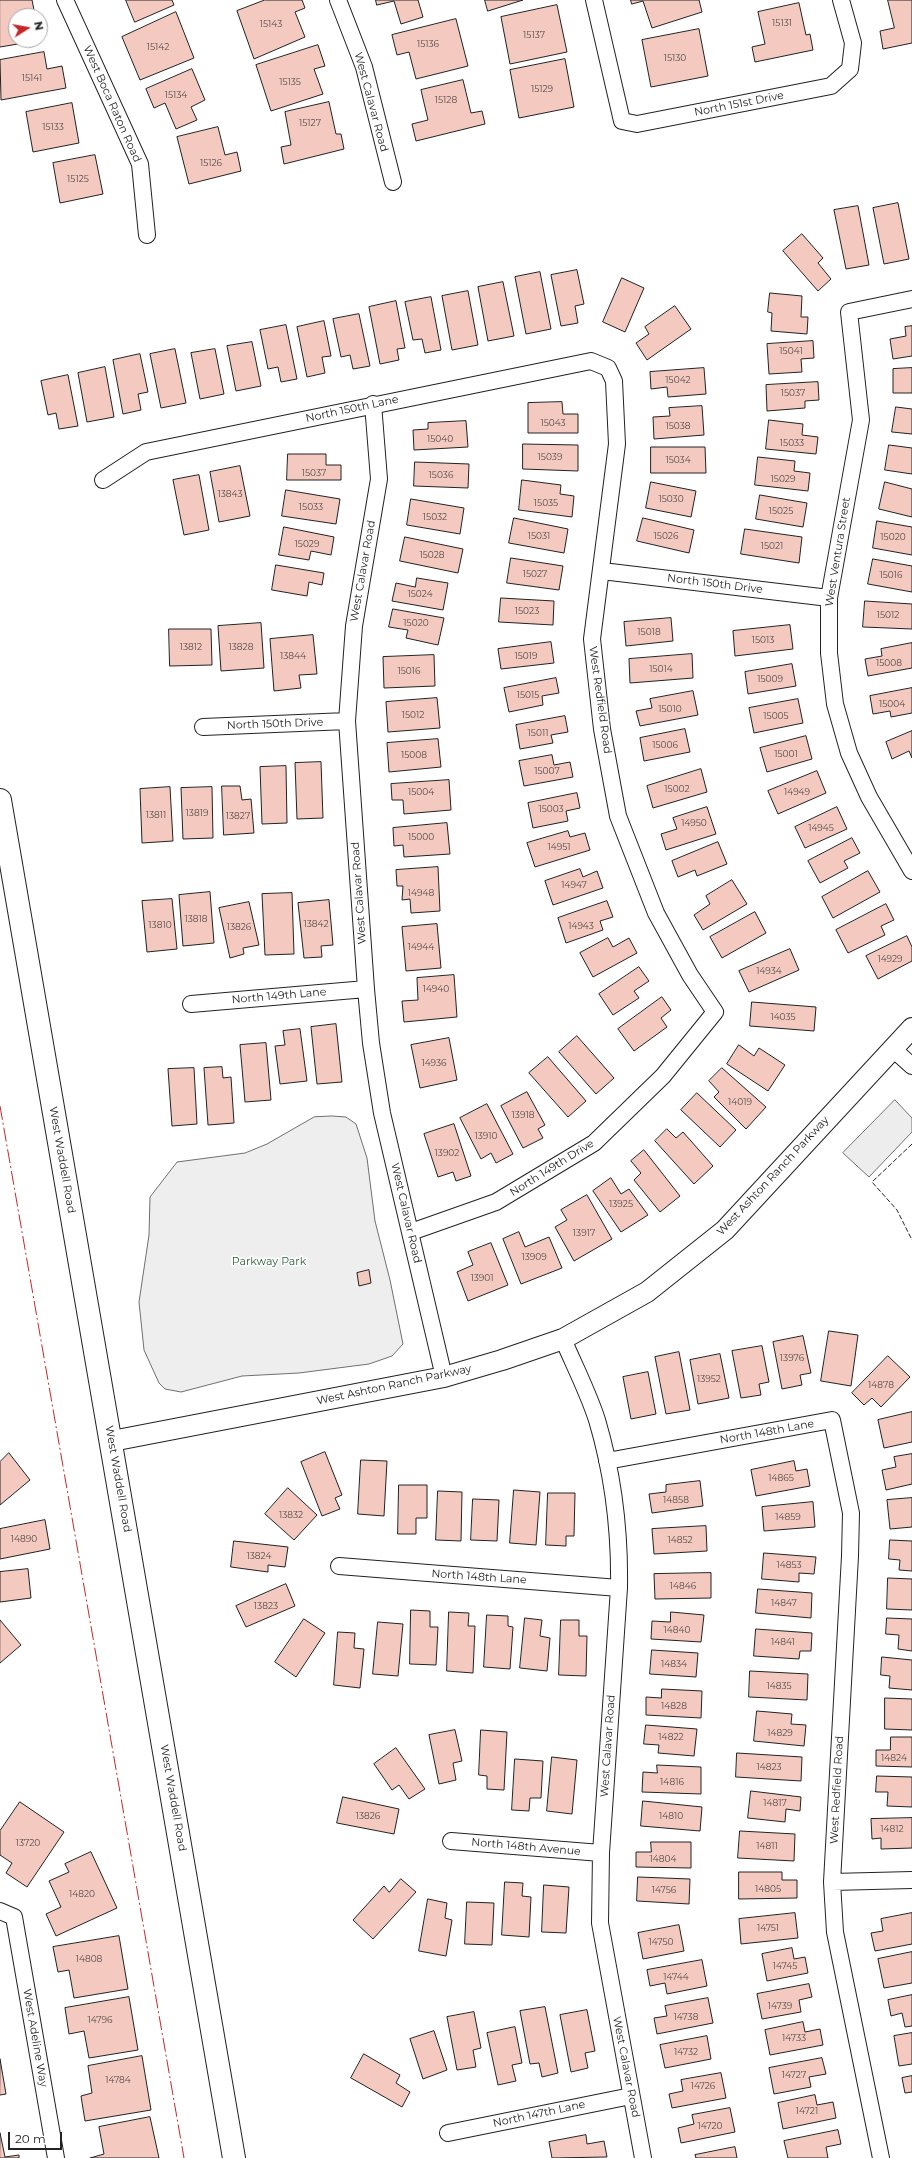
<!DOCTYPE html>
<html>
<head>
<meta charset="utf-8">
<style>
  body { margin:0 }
  #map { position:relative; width:912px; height:2158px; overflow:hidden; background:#fff; font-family:Montserrat,sans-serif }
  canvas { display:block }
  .north { position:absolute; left:8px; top:8px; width:40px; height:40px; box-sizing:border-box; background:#fff; border:1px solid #a7a7a7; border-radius:50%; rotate:79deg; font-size:11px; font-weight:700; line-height:16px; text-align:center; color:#222 }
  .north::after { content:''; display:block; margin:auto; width:14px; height:18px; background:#c62828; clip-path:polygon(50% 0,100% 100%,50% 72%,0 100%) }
  .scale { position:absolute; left:8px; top:2132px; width:54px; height:18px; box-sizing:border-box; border:2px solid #222; border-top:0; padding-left:5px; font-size:12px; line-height:14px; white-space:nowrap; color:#222; -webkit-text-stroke:3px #fff; paint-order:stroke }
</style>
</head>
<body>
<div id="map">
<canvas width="912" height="2158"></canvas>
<div class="north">N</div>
<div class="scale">20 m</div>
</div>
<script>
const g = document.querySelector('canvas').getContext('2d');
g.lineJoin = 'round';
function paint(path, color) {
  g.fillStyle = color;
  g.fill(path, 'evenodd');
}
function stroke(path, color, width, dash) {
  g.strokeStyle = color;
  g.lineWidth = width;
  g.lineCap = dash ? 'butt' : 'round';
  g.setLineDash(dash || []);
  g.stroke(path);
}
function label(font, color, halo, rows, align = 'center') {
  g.font = font + ' Montserrat,sans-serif';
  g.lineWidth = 3;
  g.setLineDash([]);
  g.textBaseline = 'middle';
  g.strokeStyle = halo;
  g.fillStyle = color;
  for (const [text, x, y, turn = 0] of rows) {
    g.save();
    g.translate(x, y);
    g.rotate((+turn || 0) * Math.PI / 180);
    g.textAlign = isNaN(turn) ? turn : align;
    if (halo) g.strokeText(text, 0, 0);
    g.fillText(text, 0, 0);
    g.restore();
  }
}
const green = new Path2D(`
  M332,1116L346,1117L356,1124L367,1158L375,1221L390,1280L403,1344L392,1356L369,1364L299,1373L242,1376L181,1392L165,1389L159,1383L144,1350L139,1302L149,1235L150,1197L177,1162L245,1153L267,1144L314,1117Z`);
paint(green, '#eee');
stroke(green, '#6f6f6f', 1);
const parking = new Path2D(`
  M895,1100L912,1118V1132L869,1177L843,1153Z`);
paint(parking, '#ededed');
stroke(parking, '#6f6f6f', 1);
const building = new Path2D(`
  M0,0H32L35,15L16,16V40H23L24,43L0,47Z
  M126,0H172L174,5L135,22Z
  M265,0H302L305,8L295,12L305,37L254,59L237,11Z
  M376,0H418L423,17L401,24L394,1L377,5Z
  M485,0H523L488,11Z
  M631,0H699L702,12L652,28L643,1L632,4Z
  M888,0H912V43L883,49L880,31L894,28Z
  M799,3L806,35L810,34L813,50L755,62L752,47L765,44L758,12Z
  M557,5L567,52L510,64L501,17Z
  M176,12L194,58L140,80L122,37Z
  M456,19L468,66L416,79L409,52L397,55L392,35Z
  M699,29L708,76L651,87L642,40Z
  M318,45L325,66L314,69L323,94L271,111L256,65Z
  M44,52L47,69L62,66L66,88L1,100L0,60Z
  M565,59L574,107L519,118L510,70Z
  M192,69L205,100L191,107L197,120L176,129L165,103L154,108L146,89Z
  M463,80L471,113L482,111L485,124L416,141L412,124L428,120L421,90Z
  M329,102L336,134H341L344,149L284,164L281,147L291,145L285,112Z
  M72,103L79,143L33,152L26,112Z
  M218,127L225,155L237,152L241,171L189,184L177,137Z
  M95,155L103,194L60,203L53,163Z
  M898,203L909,259L884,264L873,208Z
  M858,206L869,265L846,269L834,210Z
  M802,234L823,258L818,263L831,279L818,291L783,251Z
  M577,270L584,304L575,306L578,323L561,326L551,275Z
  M540,272L551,329L526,334L515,277Z
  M622,278L644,288L625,332L603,322Z
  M503,282L514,336L488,341L478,287Z
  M468,291L478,345L452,350L442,296Z
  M770,293L802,296L801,317H808L807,334L771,331L772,313L768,312Z
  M431,297L441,350L425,353L422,339L413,340L405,302Z
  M396,301L405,348L397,349L399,360L380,364L369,307Z
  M675,306L691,329L647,360L636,343L649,334L645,327Z
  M359,314L370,366L353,369L350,355L341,357L333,319Z
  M324,321L331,356L322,357L325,373L307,377L297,327Z
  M286,325L297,379L281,382L278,367L268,369L260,330Z
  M912,326V356L893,359L890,339L906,336L905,327Z
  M813,341L814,358L801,359L802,372L769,374L767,344Z
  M252,342L261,386L236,391L227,346Z
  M175,349L186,403L161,408L150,354Z
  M215,349L224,394L200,399L191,353Z
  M140,354L148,392L138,394L141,410L123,414L113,360Z
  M105,367L114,417L87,422L78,373Z
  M704,368L706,394L668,397L667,387L651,389L650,372Z
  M912,368V393H893V369Z
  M68,375L78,426L59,429L56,413L48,415L41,381Z
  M818,382L819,400L805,401V408L767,411L766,385Z
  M562,402L563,414H578V433H528V403Z
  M702,406L704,435L654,439L653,417L670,416L669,408Z
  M896,407L912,409V434L892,432Z
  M769,420L803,424L802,435L818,437L816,454L766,449Z
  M466,421L468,447L414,450L413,430L428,429V423Z
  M523,444L578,445V471L523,469Z
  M889,445L912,448V474L885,470Z
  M651,447H705L706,473H651Z
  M288,454H326V465H341V480H287Z
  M758,457L795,461L794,471L810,473L808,491L755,485Z
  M415,462L469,464L468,488L414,486Z
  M240,466L250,516L219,522L210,472Z
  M199,475L209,530L184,535L173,480Z
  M522,480L561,485L560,494L574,496L572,517L519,510Z
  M651,482L696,491L691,517L646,508Z
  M885,482L912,489V517L879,509Z
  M286,490L340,499L336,524L282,516Z
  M760,495L807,503L803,527L756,519Z
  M411,499L464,508L460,534L407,525Z
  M514,518L568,529L564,553L509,543Z
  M643,518L694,530L689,553L637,541Z
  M877,521L912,527V555L873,548Z
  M284,527L334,537L331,555L311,551L309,560L279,555Z
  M745,529L802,537L799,563L741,554Z
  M405,537L463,549L458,573L400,561Z
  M511,558L563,566L559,590L507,583Z
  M873,559L912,566V592L868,584Z
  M276,565L324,573L322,585L309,582L307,596L272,590Z
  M417,578L448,583L443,610L392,601L396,583L415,587Z
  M501,598L554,601L553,625L499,622Z
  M865,601L912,604V629L863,627Z
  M393,609L444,618L438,645L406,638L408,630L389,627Z
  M671,618L673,641L626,646L624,622Z
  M261,623L264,668L221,671L218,626Z
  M790,625L793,649L735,656L733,631Z
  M169,629H211L212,665L170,666Z
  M313,635L317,674L299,675L301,688L274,691L270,639Z
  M551,642L554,663L501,669L498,649Z
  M912,643V668L868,676L865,659L882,656L881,649Z
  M692,654L693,678L630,683L629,659Z
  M434,655L435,686L384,688L383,657Z
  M792,664L796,686L748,694L745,672Z
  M556,678L559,693L542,696L543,705L509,712L504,688Z
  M912,688V713L891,717L890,711L873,714L870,696Z
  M693,691L698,715L640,726L636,711L652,708L650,699Z
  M437,698L440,728L388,732L386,702Z
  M798,699L803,723L754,733L749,708Z
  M565,716L568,732L551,735L553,743L520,749L516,725Z
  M685,729L690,752L644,761L640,738Z
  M912,731V758L909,751L892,759L886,742Z
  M806,736L812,759L767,772L760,748Z
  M438,739L441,767L389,772L387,743Z
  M552,755L554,765L570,762L573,777L524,786L519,761Z
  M321,762L323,818L297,819L295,763Z
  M286,766L287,823L262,824L260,767Z
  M701,769L707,792L653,808L647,786Z
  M817,771L826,793L778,814L768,791Z
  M449,780L451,810L404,814L403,800H392L391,784Z
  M222,786H240L242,800L251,799L254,833L224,835Z
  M170,787L173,841L142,843L140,789Z
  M212,787L213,838L183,839L181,788Z
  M577,793L580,808L566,811L568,821L533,828L528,803Z
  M707,807L716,834L666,850L661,834L677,829L673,818Z
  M837,807L847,829L805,848L795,827Z
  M447,823L450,854L404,857L403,845L394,846L393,828Z
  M568,831L570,837L585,833L590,850L535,867L527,843Z
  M852,838L860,853L844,861L848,868L820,883L808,861Z
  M718,842L727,864L697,876L695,870L678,877L672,861Z
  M438,867L440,911L411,913L410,899L402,900L403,886H397L396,870Z
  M580,869L583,877L597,871L603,888L553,905L545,881Z
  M868,871L880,892L833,918L822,897Z
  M732,880L747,904L703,930L694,915L710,904L706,896Z
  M210,892L214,943L183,946L179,895Z
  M292,893L294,954L265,955L262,894Z
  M172,899L177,949L147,952L142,901Z
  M329,900L333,945L321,946L322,957L304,958L298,903Z
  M607,901L613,917L600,921L603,930L566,943L558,918Z
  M249,902L259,945L243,948L244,954L230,958L219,908Z
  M886,904L894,920L881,926L885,935L848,953L836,930Z
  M755,912L766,933L722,958L710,937Z
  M437,924L441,968L406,971L402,927Z
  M907,936L912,947V961L878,979L866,956Z
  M608,938L613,947L629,938L637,953L593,977L580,953Z
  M790,949L799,970L749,992L739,971Z
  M639,967L649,981L634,991L639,998L613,1015L599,994Z
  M454,975L457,1017L404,1022L402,1001L418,1000L417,978Z
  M662,997L671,1010L661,1018L667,1027L634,1051L618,1029Z
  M752,1002L816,1007L814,1031L750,1026Z
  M336,1024L342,1082L317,1084L311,1027Z
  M300,1029L307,1081L280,1084L275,1046L285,1045L283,1031Z
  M577,1036L614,1078L596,1094L559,1052Z
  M449,1038L457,1080L420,1088L411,1045Z
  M266,1043L271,1100L245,1102L240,1045Z
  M739,1045L754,1056L759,1048L785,1065L768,1091L727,1064Z
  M548,1057L586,1101L568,1117L529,1073Z
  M222,1067L223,1078L231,1077L234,1123L208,1125L204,1068Z
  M194,1068L197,1124L172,1126L168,1069Z
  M722,1068L766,1107L746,1129L714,1097L719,1092L709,1081Z
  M527,1092L545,1125L538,1129L543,1138L523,1148L501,1106Z
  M697,1093L736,1130L720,1147L681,1110Z
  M487,1104L513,1154L496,1163L491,1153L481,1159L460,1118Z
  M454,1124L471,1176L456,1181L453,1172L438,1177L424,1134Z
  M667,1129L676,1138L683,1132L713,1166L694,1184L655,1141Z
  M644,1150L680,1196L660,1212L634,1180L641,1173L631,1161Z
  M611,1178L621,1194L629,1189L648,1215L621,1232L593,1191Z
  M587,1195L612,1239L574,1261L555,1227L567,1220L561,1210Z
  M519,1232L525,1247L549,1237L562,1268L521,1284L503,1239Z
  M491,1243L508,1285L468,1301L457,1272L473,1265L468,1252Z
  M369,1270L371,1283L359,1286L357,1273Z
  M829,1331L858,1335L851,1386L821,1381Z
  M803,1336L811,1373L800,1375L802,1385L782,1389L773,1342Z
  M762,1346L769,1382L759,1384L761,1395L741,1398L732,1351Z
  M679,1352L690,1410L666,1414L655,1357Z
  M720,1354L729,1398L698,1404L690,1360Z
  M888,1356L910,1377L881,1407L872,1398L864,1405L852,1393Z
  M648,1372L656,1414L631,1419L623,1377Z
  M912,1412V1442L884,1448L878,1420Z
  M325,1452L342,1495L335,1498L340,1509L322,1516L301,1462Z
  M9,1453L30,1480L0,1505V1462Z
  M912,1454V1484L886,1490L882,1470L896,1467L894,1457Z
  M361,1460L387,1461L384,1516L358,1514Z
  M794,1461L796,1471L807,1469L810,1486L756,1496L751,1470Z
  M700,1481L703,1506L652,1513L649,1494L666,1492V1485Z
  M399,1485H427V1518H416V1534H398Z
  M288,1488L317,1515L294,1540L265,1514Z
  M514,1490L540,1492L536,1545L510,1543Z
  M438,1491L462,1492L461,1541L436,1540Z
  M548,1493H575L574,1536H566V1546L546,1545Z
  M912,1498V1527L890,1529L887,1500Z
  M473,1499L499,1500L497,1541L471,1540Z
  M813,1502L815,1527L764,1531L762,1507Z
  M45,1520L50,1549L0,1559V1529Z
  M706,1526L707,1551L654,1554L652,1529Z
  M890,1540L912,1541V1571L899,1570L900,1560L889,1559Z
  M234,1541L288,1547L285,1567L268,1565V1572L231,1567Z
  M764,1553L816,1557L814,1574L799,1573V1582L762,1579Z
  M28,1569L31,1598L0,1602V1572Z
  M711,1573V1598L655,1599L654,1574Z
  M888,1578L912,1579V1610L887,1609Z
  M286,1584L295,1606L246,1627L236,1606Z
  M758,1589L812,1593L811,1618L756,1613Z
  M411,1610L430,1611V1627H438L436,1665L410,1664Z
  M449,1612L469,1613L468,1626H475L473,1673L447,1671Z
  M671,1612L704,1615L701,1642L651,1639L652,1621L670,1622Z
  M487,1615L508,1616V1626L513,1627L510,1669L484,1667Z
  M525,1618L542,1620L540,1636L550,1638L547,1671L520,1668Z
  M887,1618L912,1619V1651L898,1649L899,1635L886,1634Z
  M304,1619L325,1633L296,1677L275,1662Z
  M0,1620L21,1645L0,1663Z
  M561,1620H579V1636H587L586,1676L559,1675Z
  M378,1622L403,1624L398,1676L373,1674Z
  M756,1629L812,1633L811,1651H800L799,1659L754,1656Z
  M338,1632L355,1633L354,1648L364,1649L360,1688L334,1685Z
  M652,1650L698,1653L696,1677L650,1674Z
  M882,1657L912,1660V1690L889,1688L890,1676L881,1675Z
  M750,1671L808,1674L807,1700L749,1697Z
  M662,1689L702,1691L701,1718L646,1715V1697L661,1698Z
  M885,1698L912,1699V1730L885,1729Z
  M757,1711L792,1714L791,1724L806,1725L804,1746L754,1741Z
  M646,1725L697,1729L694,1756L658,1753L659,1745L644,1744Z
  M455,1730L462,1761L453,1763L456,1780L439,1784L429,1735Z
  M481,1730L507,1732L504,1790L487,1789V1776L479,1775Z
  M891,1737H912V1767L876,1766V1750H890Z
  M396,1748L425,1789L409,1799L399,1785L392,1790L374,1764Z
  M737,1753L802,1757L801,1781L736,1777Z
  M552,1757L577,1760L572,1814L547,1811Z
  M515,1759L543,1761L541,1798H530L529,1811L512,1810Z
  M657,1765L701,1767V1794L642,1792L643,1772L657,1773Z
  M877,1776L912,1777V1807L887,1806L888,1792H876Z
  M751,1791L801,1797L800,1811L786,1809L785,1822L748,1818Z
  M343,1797L399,1809L394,1834L337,1823Z
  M643,1801L702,1807L700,1831L641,1826Z
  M20,1802L64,1832L27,1887L6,1873L12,1863L0,1855V1831Z
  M912,1818V1848L881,1849V1838L872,1839L871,1819Z
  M740,1831L795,1834L794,1861L738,1858Z
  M651,1842H691V1868L636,1867V1852H651Z
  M91,1852L117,1908L56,1936L46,1914L61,1907L49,1881L69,1872L65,1864Z
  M739,1872H782V1880H797V1898L739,1899Z
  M638,1877L690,1879L689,1904L637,1901Z
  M401,1879L416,1892L373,1939L353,1920L384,1886L389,1892Z
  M505,1882L523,1883L522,1896L531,1897L529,1937L502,1935Z
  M544,1885L569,1887L566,1933L542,1932Z
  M428,1899L447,1903L445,1918L452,1920L446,1956L419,1951Z
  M467,1902L494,1903L492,1945L465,1944Z
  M795,1913L798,1938L741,1944L739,1919Z
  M912,1913V1944L875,1951L871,1933L883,1931L881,1919Z
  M679,1925L684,1951L643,1959L638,1933Z
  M119,1936L128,1989L74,1998L69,1970L58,1972L53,1947Z
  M792,1948L794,1959L805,1957L808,1973L767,1981L762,1954Z
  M912,1952V1983L884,1988L878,1959Z
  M702,1960L707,1986L667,1994L665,1983L650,1986L647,1970Z
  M809,1984L812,1997L799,2000L801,2012L762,2019L757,1994Z
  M912,1995V2026L905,2027L902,2013L891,2016L888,2000Z
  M129,1997L138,2050L89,2058L84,2031L69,2034L65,2008Z
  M708,1998L713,2023L657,2034L654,2018L667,2016L665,2006Z
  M545,2007L558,2073L542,2077L539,2063L530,2064L520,2011Z
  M587,2010L595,2051L585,2053L588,2068L571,2072L560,2015Z
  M474,2012L481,2048L473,2050L476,2067L457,2070L447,2017Z
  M803,2022L805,2032L820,2029L823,2045L770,2055L765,2030Z
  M515,2027L522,2063L512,2065L516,2081L498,2085L487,2033Z
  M434,2031L447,2070L423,2079L410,2039Z
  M912,2033V2064L899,2066L894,2036Z
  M707,2036L711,2059L665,2068L660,2045Z
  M364,2054L400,2075L396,2083L410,2092L402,2107L351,2078Z
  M142,2056L151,2110L85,2121L81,2096L92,2093L88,2066Z
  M822,2058L826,2074L809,2077L811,2087L774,2094L769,2068Z
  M0,2059L6,2094L0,2095Z
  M721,2073L726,2098L672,2108L669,2094L683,2091L681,2080Z
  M912,2076V2092L905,2093L902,2078Z
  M815,2095L817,2105L833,2102L836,2118L783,2129L778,2103Z
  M730,2108L735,2132L681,2143L678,2128L694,2124L692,2115Z
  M150,2117L159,2158H90L104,2154L99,2127Z
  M838,2130L841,2144L826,2147L828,2158H788L784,2141Z
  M0,2133L5,2157L19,2155V2158H0Z
  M586,2135L587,2144L604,2141L607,2157L552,2158L549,2142Z
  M735,2147L737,2158H696L695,2155Z`);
paint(building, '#f3c9c0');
stroke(building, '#222', 1);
const minor = new Path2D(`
  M65,0L140,164L147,235
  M338,0L364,67L393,182
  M594,0L622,121L637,124L831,86L850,69L853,43L841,0
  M912,299L849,312L861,420L829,598V653L835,704L849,753L869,797L912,871
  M373,404L379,479L354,626L347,721L366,989L371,1043L382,1113L444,1377
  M103,480L146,452L591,361L608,368L614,381L617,444L592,639L602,729L618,816L656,913L690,975L715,1012L663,1076L594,1143L496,1202L411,1232
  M602,571L829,598
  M203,727L347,721
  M191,1004L366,989
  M892,1048L912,1066
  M563,1339C574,1365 588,1392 597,1420C613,1474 620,1531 619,1588L601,1853L600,1923L643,2158
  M607,1461L832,1420L851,1513L850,1556L832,1882L835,1932L881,2158
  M339,1566L619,1588
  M451,1841L601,1853
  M832,1882L912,1880
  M0,1911L14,1917L56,2158
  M448,2133L631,2096`);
const tertiary = new Path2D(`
  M112,1441L444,1377L502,1360L563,1339L647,1292L725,1230L912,1028`);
const secondary = new Path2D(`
  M0,800L234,2158`);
stroke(minor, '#222', 18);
stroke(tertiary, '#222', 22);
stroke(secondary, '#222', 24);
stroke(minor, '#fff', 16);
stroke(tertiary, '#fff', 20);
stroke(secondary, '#fff', 22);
stroke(new Path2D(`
  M912,1144L872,1182L897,1210L912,1240`), '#222', 1, [5, 2]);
stroke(new Path2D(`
  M0,1106L184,2158`), '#c62828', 1, [14, 3, 2, 3]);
label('9px', '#564c4a', null, [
  ["15131",782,23],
  ["15143",271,24],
  ["15137",534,35],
  ["15136",428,44],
  ["15142",158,47],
  ["15130",675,58],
  ["15141",32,78],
  ["15135",290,82],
  ["15129",542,89],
  ["15134",176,95],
  ["15128",446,100],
  ["15127",310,123],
  ["15133",53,127],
  ["15126",211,163],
  ["15125",78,179],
  ["15041",791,351],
  ["15042",678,380],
  ["15037",793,393],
  ["15043",553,423],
  ["15038",678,426],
  ["15040",440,439],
  ["15033",792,443],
  ["15039",550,457],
  ["15034",678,460],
  ["15037",314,473],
  ["15036",441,475],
  ["15029",783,479],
  ["13843",230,494],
  ["15030",671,499],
  ["15035",546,503],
  ["15033",311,507],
  ["15025",781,511],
  ["15032",435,517],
  ["15031",539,536],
  ["15026",666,536],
  ["15020",893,537],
  ["15029",307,544],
  ["15021",772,546],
  ["15028",432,555],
  ["15027",535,574],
  ["15016",891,575],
  ["15024",420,594],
  ["15023",527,611],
  ["15012",888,615],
  ["15020",416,623],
  ["15018",649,632],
  ["15013",763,640],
  ["13812",191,647],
  ["13828",241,647],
  ["13844",293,656],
  ["15019",526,656],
  ["15008",889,663],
  ["15014",661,669],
  ["15016",409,671],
  ["15009",770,679],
  ["15015",528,695],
  ["15004",892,704],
  ["15010",670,709],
  ["15012",413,715],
  ["15005",776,716],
  ["15011",538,733],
  ["15006",665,745],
  ["15001",786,754],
  ["15008",414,755],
  ["15007",547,771],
  ["15002",677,789],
  ["15004",421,792],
  ["14949",797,792],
  ["15003",551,809],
  ["13819",197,813],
  ["13811",156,815],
  ["13827",238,816],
  ["14950",694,823],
  ["14945",821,828],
  ["15000",421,837],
  ["14951",559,847],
  ["14947",574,885],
  ["14948",421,893],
  ["13818",196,919],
  ["13842",316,924],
  ["13810",160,925],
  ["14943",581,926],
  ["13826",239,927],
  ["14944",421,947],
  ["14929",890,959],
  ["14934",769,971],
  ["14940",436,989],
  ["14035",783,1017],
  ["14936",434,1063],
  ["14019",740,1102],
  ["13918",523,1115],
  ["13910",486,1136],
  ["13902",447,1153],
  ["13925",621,1204],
  ["13917",584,1233],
  ["13909",534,1257],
  ["13901",482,1278],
  ["13976",792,1358],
  ["13952",709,1379],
  ["14878",881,1385],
  ["14865",781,1478],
  ["14858",676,1500],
  ["13832",291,1515],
  ["14859",788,1517],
  ["14890",24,1539],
  ["14852",680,1540],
  ["13824",259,1556],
  ["14853",789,1565],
  ["14846",683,1586],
  ["14847",784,1603],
  ["13823",266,1606],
  ["14840",677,1630],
  ["14841",783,1642],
  ["14834",674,1664],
  ["14835",779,1686],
  ["14828",674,1706],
  ["14829",780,1733],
  ["14822",671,1737],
  ["14824",894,1758],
  ["14823",769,1767],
  ["14816",672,1782],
  ["14817",775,1803],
  ["13826",368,1816],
  ["14810",671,1816],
  ["14812",892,1829],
  ["13720",28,1843],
  ["14811",767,1846],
  ["14804",663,1859],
  ["14805",768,1889],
  ["14756",664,1890],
  ["14820",82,1894],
  ["14751",768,1928],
  ["14750",661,1942],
  ["14808",89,1959],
  ["14745",785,1966],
  ["14744",676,1977],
  ["14739",780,2006],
  ["14738",686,2017],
  ["14796",100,2020],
  ["14733",794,2038],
  ["14732",686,2052],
  ["14727",794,2075],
  ["14784",118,2080],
  ["14726",703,2086],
  ["14721",807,2111],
  ["14720",710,2126]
]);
label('11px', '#222', '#fff', [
  ["West Calavar Road",371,102,75],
  ["West Boca Raton Road",112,104,66],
  ["North 151st Drive",739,104,-11],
  ["North 150th Lane",352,409,-12],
  ["West Ventura Street",838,552,-81],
  ["West Calavar Road",363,571,-80],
  ["North 150th Drive",715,584,7],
  ["West Redfield Road",600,700,82],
  ["North 150th Drive",275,724,-2],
  ["West Calavar Road",359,893,-94],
  ["North 149th Lane",279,996,-5],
  ["West Waddell Road",62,1160,80],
  ["North 149th Drive",552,1168,-32],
  ["West Ashton Ranch Parkway",773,1176,-47],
  ["West Calavar Road",406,1213,77],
  ["West Ashton Ranch Parkway",394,1385,-12],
  ["North 148th Lane",767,1432,-10],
  ["West Waddell Road",118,1479,80],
  ["North 148th Lane",479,1577,4],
  ["West Calavar Road",608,1746,-86],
  ["West Redfield Road",837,1790,-87],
  ["West Waddell Road",173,1798,80],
  ["North 148th Avenue",526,1847,5],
  ["West Adeline Way",35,2038,80],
  ["West Calavar Road",626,2067,79],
  ["North 147th Lane",539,2114,-12]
]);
label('11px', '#2f5e38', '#fff', [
  ["Parkway Park",269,1262]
]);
</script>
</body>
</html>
